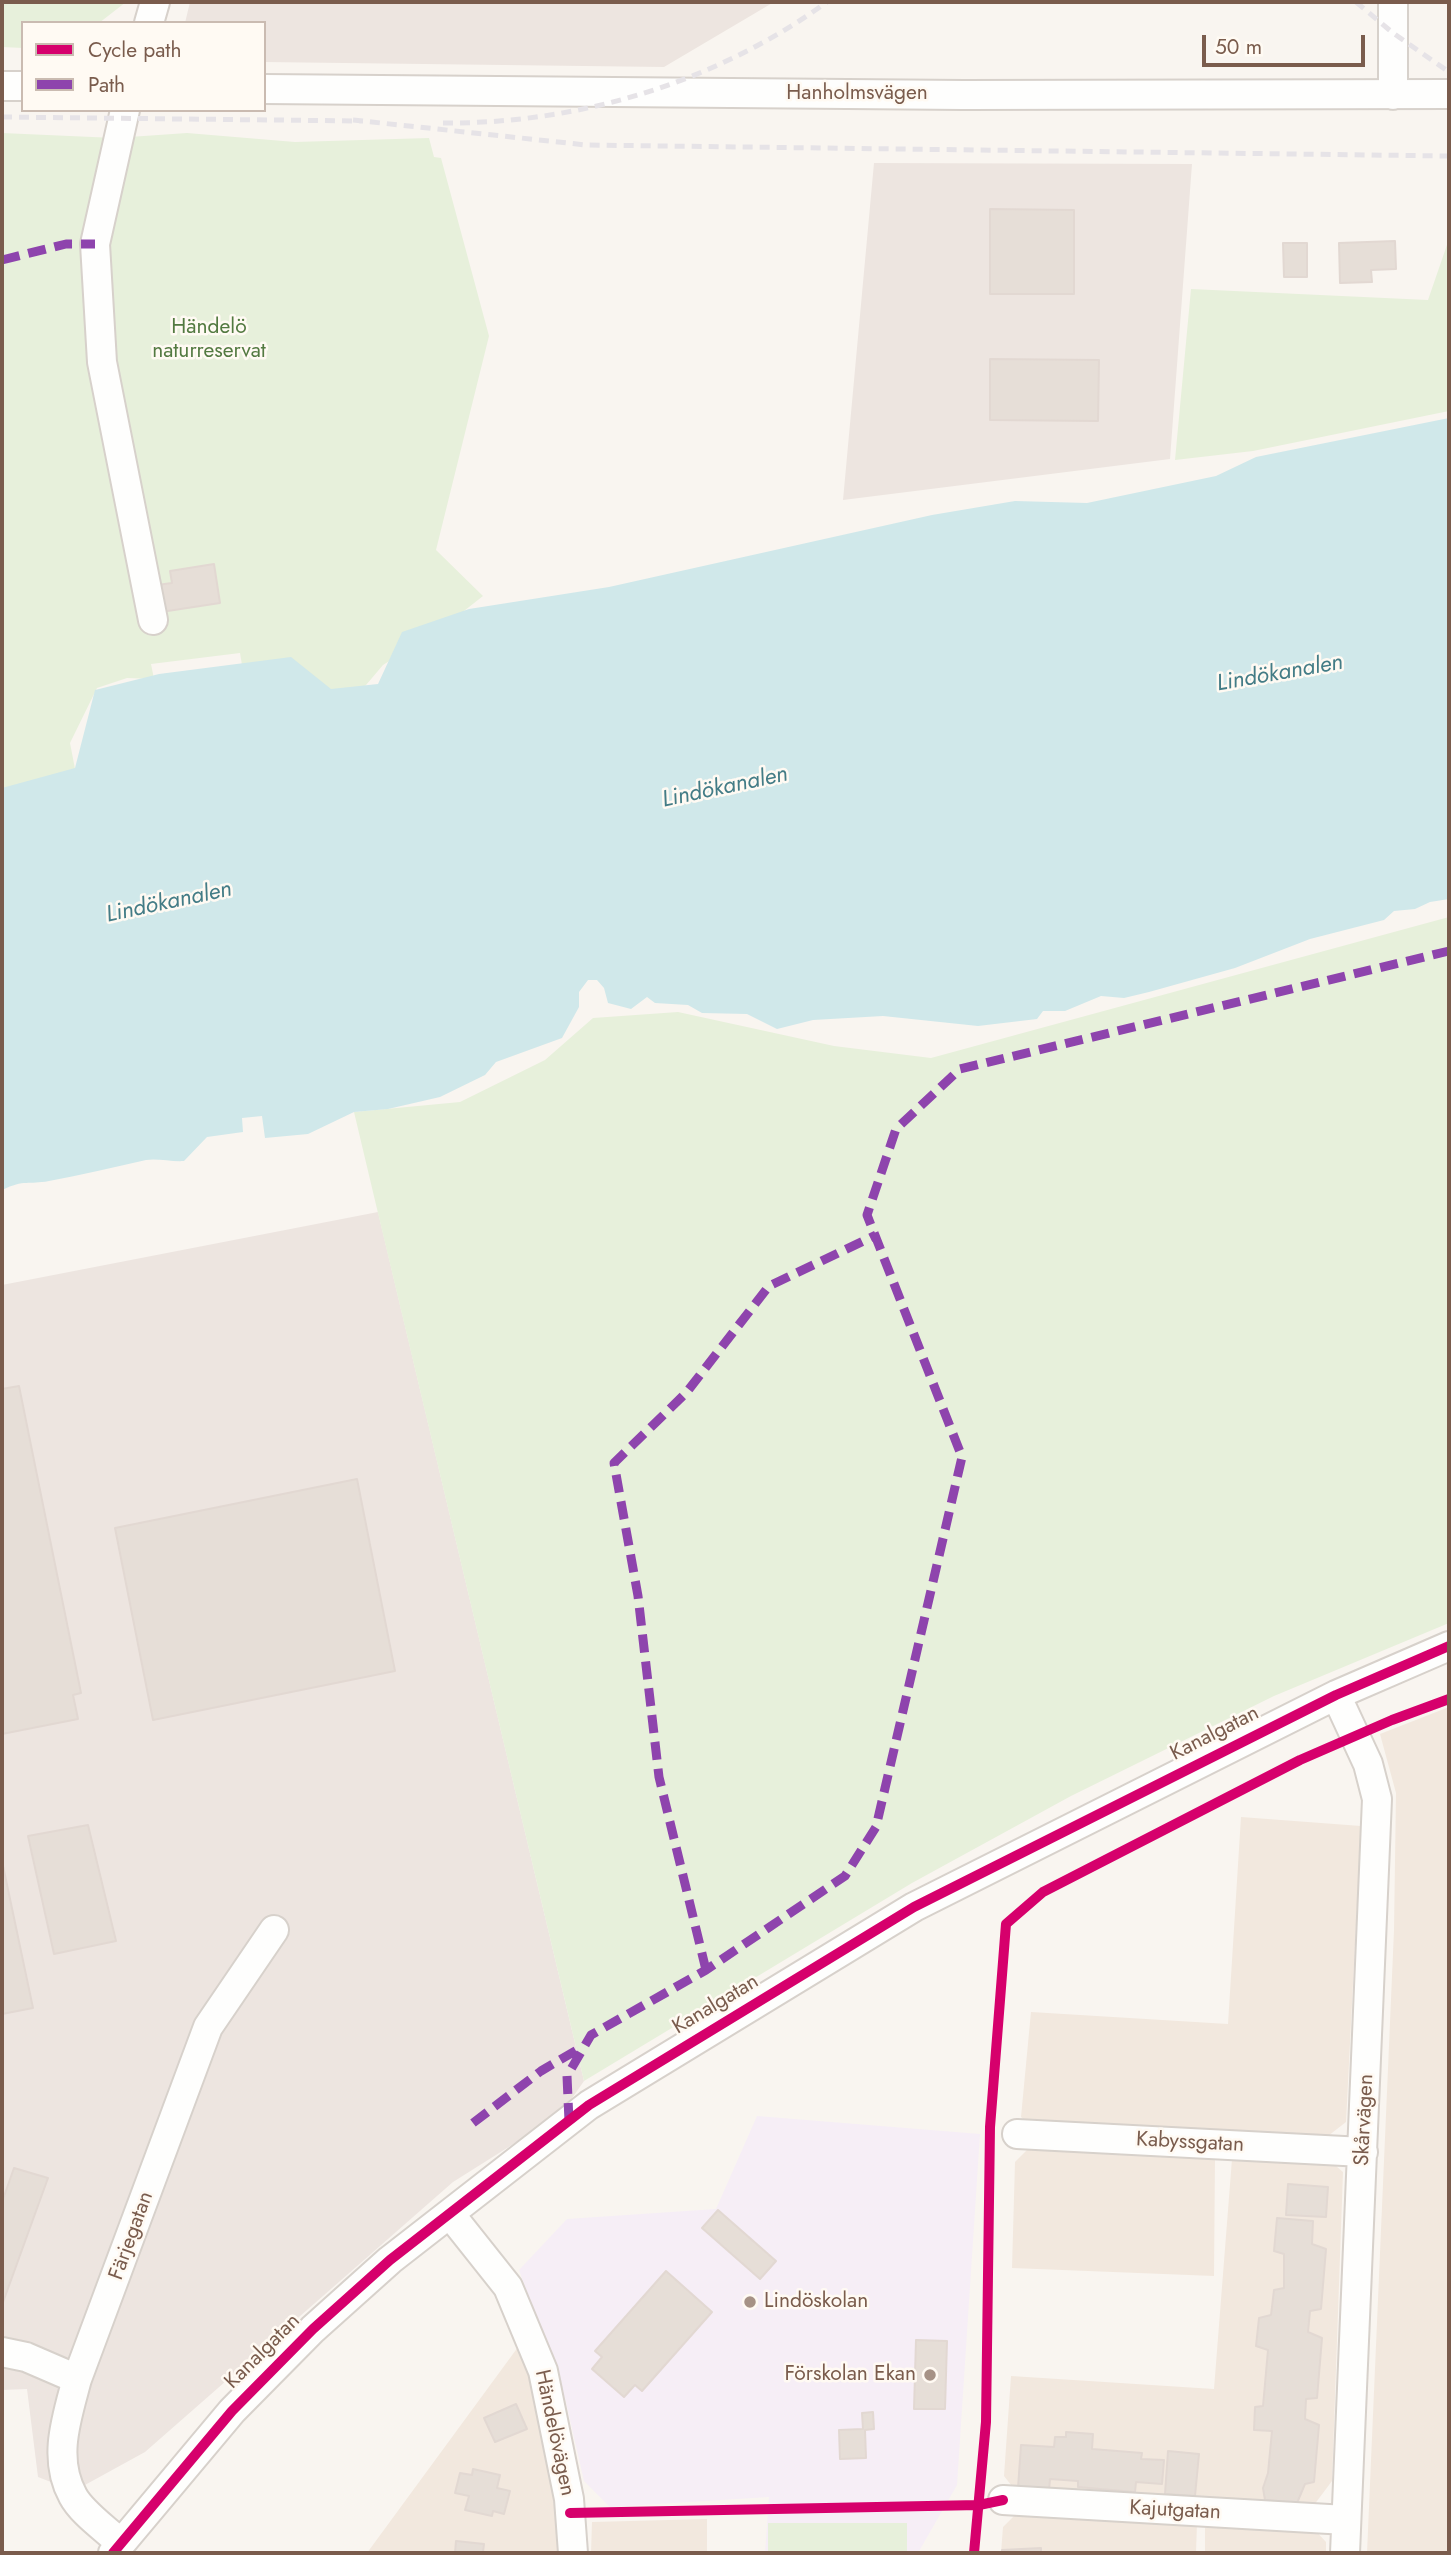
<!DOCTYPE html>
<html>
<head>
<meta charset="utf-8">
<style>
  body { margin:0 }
  #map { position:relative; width:1451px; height:2555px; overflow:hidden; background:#f9f5f0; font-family:Jost,sans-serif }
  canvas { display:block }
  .frame { position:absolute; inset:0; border:4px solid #7a5c4d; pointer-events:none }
  .legend { position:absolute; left:21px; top:21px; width:245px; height:91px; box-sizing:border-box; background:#fffaf3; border:2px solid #cabbb1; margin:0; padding:9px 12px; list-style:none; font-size:21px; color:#7a5c4d }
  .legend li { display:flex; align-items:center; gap:14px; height:35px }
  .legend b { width:35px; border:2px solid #cabbb1 }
  .scale { position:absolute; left:1202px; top:35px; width:163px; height:32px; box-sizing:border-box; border:4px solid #7a5c4d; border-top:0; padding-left:9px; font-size:21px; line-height:24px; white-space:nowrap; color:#7a5c4d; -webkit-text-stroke:5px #fffaf3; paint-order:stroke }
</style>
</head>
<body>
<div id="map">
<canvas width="1451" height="2555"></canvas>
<div class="frame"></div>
<ul class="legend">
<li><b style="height:9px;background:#d6006c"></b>Cycle path</li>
<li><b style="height:9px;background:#8e44ad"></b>Path</li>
</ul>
<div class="scale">50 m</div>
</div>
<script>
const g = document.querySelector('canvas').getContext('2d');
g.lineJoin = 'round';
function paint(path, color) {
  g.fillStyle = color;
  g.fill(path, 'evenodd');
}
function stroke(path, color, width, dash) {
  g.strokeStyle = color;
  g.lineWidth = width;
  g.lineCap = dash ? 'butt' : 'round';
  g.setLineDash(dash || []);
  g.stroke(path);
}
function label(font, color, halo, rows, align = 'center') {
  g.font = font + ' Jost,sans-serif';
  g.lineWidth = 5;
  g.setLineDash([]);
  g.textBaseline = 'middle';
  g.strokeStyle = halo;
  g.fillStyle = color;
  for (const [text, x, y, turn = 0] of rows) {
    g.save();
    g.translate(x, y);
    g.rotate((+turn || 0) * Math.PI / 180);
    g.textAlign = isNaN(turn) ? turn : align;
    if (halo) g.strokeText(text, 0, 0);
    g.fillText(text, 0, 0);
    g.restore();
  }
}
paint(new Path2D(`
  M1449,1707V2553H1367L1394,1930L1396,1793L1380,1734Z
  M1241,1817L1361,1826L1346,2122L1328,2136L1034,2128L1021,2117L1031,2012L1228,2024Z
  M1031,2146L1215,2158L1214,2276L1012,2268L1015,2162Z
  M1323,2155L1343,2172L1332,2481L1311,2509L1019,2495L1004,2476L1011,2376L1214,2389L1232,2159Z
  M521,2343L541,2384L564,2553H367Z
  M1015,2515L1197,2523L1196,2553H1001L1003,2527Z
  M707,2519V2553H591L592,2522Z
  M1205,2524L1313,2528L1326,2542V2553H1205Z`), '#f2e8de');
paint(new Path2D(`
  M190,2H774L664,67L264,62V23H185Z
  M874,163L1192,164L1170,459L843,500Z
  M378,1212L584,2081L561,2114L453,2182L145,2452L74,2491L38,2477L27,2389L2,2390V1285Z`), '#ede5e0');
paint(new Path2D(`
  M757,2116L980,2134L957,2485L918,2553H765L769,2497L610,2507L584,2481L565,2398L519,2270L567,2219L716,2209Z`), '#f6eef6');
paint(new Path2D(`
  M2,2H126L99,23H23V48L2,47Z
  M2,133L115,138L187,133L295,142L429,138L434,157L441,158L489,336L436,550L483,596L450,622L383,665L355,698L242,665L240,653L151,664L154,679L127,678L97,688L70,743L76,774L2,789Z
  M1449,239V411L1253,451L1175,460L1191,289L1428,300Z
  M1449,917V1623L1274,1696L1071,1796L912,1883L584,2081L354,1112L460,1102L545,1060L593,1018L678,1012L834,1046L931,1058Z
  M768,2523H907V2553H768Z`), '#e7f0db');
paint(new Path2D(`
  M1449,418V899L1430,902L1415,909L1394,911L1384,920L1310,939L1235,968L1149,992L1124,998L1101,996L1065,1011H1043L1037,1019L978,1026L883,1016L813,1020L777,1029L747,1014L702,1013L688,1005L655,1003L647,997L631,1009L608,1003L604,988L597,980H588L579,992V1007L562,1038L496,1062L485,1075L440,1097L388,1109L354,1112L308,1134L265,1138L262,1116L242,1118L243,1132L207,1137L184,1161C172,1162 157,1158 146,1160C114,1167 81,1175 49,1181C28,1185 25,1179 2,1190V788L75,768L95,690L159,674L291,657L331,689L378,684L402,632L469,609L609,587L932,515L1015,501L1087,503L1216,476L1256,457Z`), '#d0e8ea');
const building = new Path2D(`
  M990,209L1074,210V294H990Z
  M1395,241L1396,269L1371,270L1372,282L1340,283L1339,243Z
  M1283,243H1307V277H1284Z
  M990,359L1099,360L1098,421L990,420Z
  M214,564L220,603L161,612L157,585L172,583L170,571Z
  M19,1386L81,1693L73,1695L78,1719L2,1734V1389Z
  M357,1479L395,1671L153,1720L115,1528Z
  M88,1825L116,1941L54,1954L28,1836Z
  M2,1861L33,2008L2,2014Z
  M14,2168L48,2178L2,2305V2202Z
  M1288,2184L1328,2187L1326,2217L1286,2215Z
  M718,2210L776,2261L760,2279L702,2228Z
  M1277,2218L1313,2221L1312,2244L1326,2249L1321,2309L1310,2311L1308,2332L1322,2338L1317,2398L1306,2399L1305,2419L1319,2425L1314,2482L1305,2484L1297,2503L1265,2500L1263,2488L1268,2473L1272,2431L1254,2430L1255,2407L1263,2406L1268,2350L1256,2346L1259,2318L1271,2315L1274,2290L1284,2288V2254L1274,2251Z
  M666,2271L712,2312L642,2391L635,2385L624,2397L592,2369L602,2357L595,2351Z
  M916,2340L947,2341L945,2409H914Z
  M516,2404L527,2429L495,2442L484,2418Z
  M873,2412L874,2429L865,2430L866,2458L840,2459L839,2430L863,2429L862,2413Z
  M1066,2432L1093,2434L1092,2449L1142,2453L1141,2459L1164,2460L1162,2484L1136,2482L1135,2492L1078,2487V2481L1050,2479L1049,2490L1018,2488L1021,2445L1054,2447L1055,2437H1066Z
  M1168,2451L1199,2454L1195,2496L1165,2494Z
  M473,2469L500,2475L497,2488L510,2491L504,2514L493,2511L492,2516L465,2510L469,2496L455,2493L460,2473L472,2475Z
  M456,2541L484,2544L483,2552L491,2553H455Z
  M1041,2548V2553H1002V2550Z`);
paint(building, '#e6ded7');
stroke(building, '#e2d8d2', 2);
const minor = new Path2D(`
  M149,23L155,2
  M2,86H23
  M264,89L964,95L1449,94
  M1393,95V2
  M125,110L95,244L102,362L153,620
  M1336,1695L1368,1764L1377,1799L1345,2553
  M1017,2134L1363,2152
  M450,2214L508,2287L543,2371L569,2499L573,2553
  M2,2352L26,2357L77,2379
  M1003,2500L1346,2520
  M120,2543C106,2529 82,2513 73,2496C52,2458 67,2417 77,2379L208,2027L274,1930
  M113,2553L232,2411L313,2329L390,2260L589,2105L914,1907L1336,1695L1449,1646`);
stroke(minor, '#d7d1cb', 32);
stroke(minor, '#fefefd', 28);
stroke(new Path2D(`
  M1356,2L1393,33L1449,72
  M2,117L363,121
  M353,120L586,145L1449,156
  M443,123C580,124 716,82 827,2`), '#e6e3e7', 5, [10, 7]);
stroke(new Path2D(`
  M2,260L66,244H95
  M706,1970L659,1777L638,1596L614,1463L686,1393L769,1286L876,1235
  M569,2121L567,2076L591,2035L706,1970L845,1876L876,1827L962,1457L867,1215L896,1129L960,1069L1449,951
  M473,2123L541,2071L582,2047`), '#8e44ad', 9, [18, 9]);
stroke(new Path2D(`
  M570,2513L979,2505L1003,2500
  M113,2553L232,2411L313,2329L390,2260L589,2105L914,1907L1336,1695L1449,1646
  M974,2553L986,2422L990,2127L1006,1924L1043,1892L1300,1760L1392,1720L1449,1699`), '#d6006c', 10);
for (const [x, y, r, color] of [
  [750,2302,7,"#a69286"],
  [930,2375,7,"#a69286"]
]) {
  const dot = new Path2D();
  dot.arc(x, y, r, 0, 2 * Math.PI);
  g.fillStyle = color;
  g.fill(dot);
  stroke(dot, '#fffaf3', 2.5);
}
label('21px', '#7a5c4d', '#fffaf3', [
  ["Hanholmsvägen",857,94],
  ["Kanalgatan",1215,1734,-27],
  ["Kanalgatan",716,2005,-31],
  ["Skårvägen",1365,2120,-87],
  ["Kabyssgatan",1190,2143,3],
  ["Färjegatan",132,2236,-70],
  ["Kanalgatan",263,2352,-45],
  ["Händelövägen",554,2433,78],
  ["Kajutgatan",1175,2511,3]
]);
label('21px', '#537a41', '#fffaf3', [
  ["Händelö",209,328],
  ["naturreservat",209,352]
]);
label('21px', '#7a5c4d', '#fffaf3', [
  ["Lindöskolan",764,2302],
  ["Förskolan Ekan",916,2375,"right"]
], 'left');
label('italic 23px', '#437c86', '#fffaf3', [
  ["Lindökanalen",1280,674,-10],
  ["Lindökanalen",725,788,-12],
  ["Lindökanalen",169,903,-12]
]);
</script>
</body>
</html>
